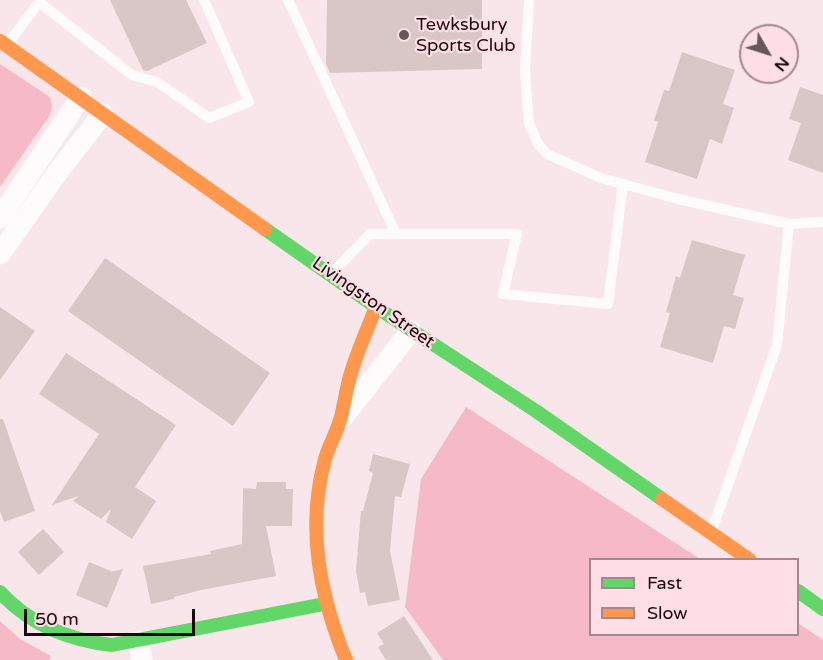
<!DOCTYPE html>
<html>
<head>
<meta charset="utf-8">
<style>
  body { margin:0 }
  #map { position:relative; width:823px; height:660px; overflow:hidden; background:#f8e6ea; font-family:"Varela Round",sans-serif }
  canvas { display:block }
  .legend { position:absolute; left:589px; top:558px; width:210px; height:78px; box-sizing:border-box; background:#ffdfe5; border:2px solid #a3898f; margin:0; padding:8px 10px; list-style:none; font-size:18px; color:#1a090d }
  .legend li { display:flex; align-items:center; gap:12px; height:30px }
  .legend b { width:30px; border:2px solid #a3898f }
  .north { position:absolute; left:739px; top:24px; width:60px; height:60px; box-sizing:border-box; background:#ffdfe5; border:2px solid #a3898f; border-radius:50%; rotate:129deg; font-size:16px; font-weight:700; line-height:24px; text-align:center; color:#1a090d }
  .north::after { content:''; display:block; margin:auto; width:21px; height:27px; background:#68565a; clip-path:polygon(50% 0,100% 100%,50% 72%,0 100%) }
  .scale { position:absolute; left:24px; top:609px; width:171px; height:27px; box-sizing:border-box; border:3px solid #1a090d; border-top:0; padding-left:8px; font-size:18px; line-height:21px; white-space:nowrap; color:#1a090d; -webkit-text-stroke:4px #ffdfe5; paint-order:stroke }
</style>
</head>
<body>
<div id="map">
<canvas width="823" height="660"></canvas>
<ul class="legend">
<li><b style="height:8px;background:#63d668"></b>Fast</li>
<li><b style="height:8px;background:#ff974d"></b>Slow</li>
</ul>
<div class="north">N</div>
<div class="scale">50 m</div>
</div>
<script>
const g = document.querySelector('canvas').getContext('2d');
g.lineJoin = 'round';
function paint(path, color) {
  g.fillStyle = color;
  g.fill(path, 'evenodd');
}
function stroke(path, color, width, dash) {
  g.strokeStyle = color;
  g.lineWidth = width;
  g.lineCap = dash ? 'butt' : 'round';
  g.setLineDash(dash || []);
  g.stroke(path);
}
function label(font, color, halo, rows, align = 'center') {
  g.font = font + ' "Varela Round",sans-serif';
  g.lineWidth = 4.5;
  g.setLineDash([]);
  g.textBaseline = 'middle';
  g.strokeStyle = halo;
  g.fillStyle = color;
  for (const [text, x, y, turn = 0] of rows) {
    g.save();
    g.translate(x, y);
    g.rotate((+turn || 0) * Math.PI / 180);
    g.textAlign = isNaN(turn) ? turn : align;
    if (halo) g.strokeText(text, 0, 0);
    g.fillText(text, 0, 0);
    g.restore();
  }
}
paint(new Path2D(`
  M0,64L50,97L52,106L50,115L0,187Z
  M466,407L700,559L590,560V634H798V623L823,640V660H443L405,607L421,479Z
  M0,621L20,639L51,656L49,660H0Z`), '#f6b9c8');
paint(new Path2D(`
  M110,0H186L207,43L147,71L143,70Z
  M327,0H482V69L330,73L326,64Z
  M682,52L735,70L723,104L734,108L722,144L710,139L697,179L645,162L658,122L654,120L664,90L669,91Z
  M800,87L823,95V173L788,160L801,123L789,119Z
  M692,240L745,255L733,295L744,298L735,329L724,326L713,363L660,347L670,313L666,312L676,276L680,278Z
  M105,258L270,373L233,426L68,311Z
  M0,307L35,331L0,380Z
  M66,353L176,425L135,487L156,501L132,539L106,522L111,509L101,519L73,501L79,496L52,505L99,434L39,394Z
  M0,419H3L35,511L4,522L0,511Z
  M373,454L410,464L401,497L395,496L390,551L400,600L368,606L365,592L360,593L356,571L361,511H363L373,473L369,471Z
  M257,482H286V489H293L292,526H266L276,576L201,590L174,597V599L151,604L143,566L211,554L210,551L242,544L243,488L256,489Z
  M43,529L64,552L39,575L18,552Z
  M89,562L111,571L110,572L123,569L107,608L76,595Z
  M404,616L433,660H386L378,647L384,644L377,633Z`), '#d9c7c8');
stroke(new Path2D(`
  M288,0L396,234
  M529,0L525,71L529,123L538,144L547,154L601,178L678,199L789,224L823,222
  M8,44L39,2L132,75L157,82L209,118L249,102L204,0
  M331,274L370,234H517L503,294L608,304L623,184
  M712,530L777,345L789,224`), '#fefbfc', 10);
stroke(new Path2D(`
  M0,218L81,97
  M0,254L60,169L103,114
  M343,417L411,331
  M138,641L142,660`), '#fefbfc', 21);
stroke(new Path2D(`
  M265,229L382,311L536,411L662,499
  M798,591L823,609
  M0,592C30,625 68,640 112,645L324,604`), '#63d668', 14);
stroke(new Path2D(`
  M0,41L265,229
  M662,499L750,560
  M346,660C320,596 306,528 325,459C329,445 336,434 340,420C344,406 346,390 350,376C357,352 367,330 376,307`), '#ff974d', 14);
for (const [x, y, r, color] of [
  [404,35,6,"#68565a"]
]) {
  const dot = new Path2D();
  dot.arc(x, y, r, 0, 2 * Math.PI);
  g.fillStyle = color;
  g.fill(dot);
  stroke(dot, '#ffdfe5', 2);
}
label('18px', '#1a090d', '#ffdfe5', [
  ["Tewksbury",416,25],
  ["Sports Club",416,46]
], 'left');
label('18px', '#1a090d', '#ffdfe5', [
  ["Livingston Street",373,303,35]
]);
</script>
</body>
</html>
